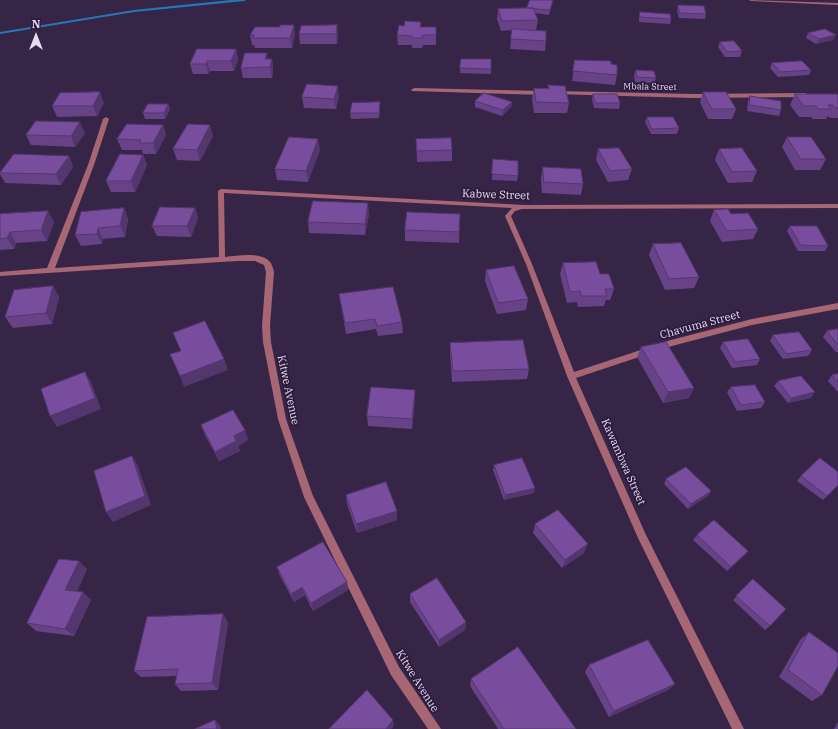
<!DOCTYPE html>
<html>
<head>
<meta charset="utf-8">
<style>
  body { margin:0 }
  #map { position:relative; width:838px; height:729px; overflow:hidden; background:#372548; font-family:"IBM Plex Serif",serif }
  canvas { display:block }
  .north { position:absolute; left:16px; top:16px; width:40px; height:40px; -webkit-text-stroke:3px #2d1b3d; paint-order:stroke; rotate:0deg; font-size:11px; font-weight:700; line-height:16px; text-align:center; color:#e6dbf1 }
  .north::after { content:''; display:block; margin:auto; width:14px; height:18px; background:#e6dbf1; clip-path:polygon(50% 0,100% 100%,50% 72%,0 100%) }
</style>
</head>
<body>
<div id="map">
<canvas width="838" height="729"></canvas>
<div class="north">N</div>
</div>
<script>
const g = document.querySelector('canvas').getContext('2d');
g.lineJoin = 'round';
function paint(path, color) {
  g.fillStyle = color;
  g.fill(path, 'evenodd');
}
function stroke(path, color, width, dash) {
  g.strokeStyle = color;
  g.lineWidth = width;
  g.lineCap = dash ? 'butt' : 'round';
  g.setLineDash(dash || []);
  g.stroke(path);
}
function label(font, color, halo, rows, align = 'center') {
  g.font = font + ' "IBM Plex Serif",serif';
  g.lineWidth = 3.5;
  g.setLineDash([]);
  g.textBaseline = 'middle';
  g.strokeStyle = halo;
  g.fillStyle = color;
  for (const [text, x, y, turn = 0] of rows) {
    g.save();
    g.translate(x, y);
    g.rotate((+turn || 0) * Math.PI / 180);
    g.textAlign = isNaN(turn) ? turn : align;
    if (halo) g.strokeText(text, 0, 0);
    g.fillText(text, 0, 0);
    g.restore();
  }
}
paint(new Path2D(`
  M231,0H246L244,1L134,12L0,34V32L134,10Z`), '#2479bb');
paint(new Path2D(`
  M414,88L543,91L546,93L543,95L412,91L411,90Z
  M556,91L694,94L805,93L808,95L805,97L694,98L554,94L553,93Z
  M106,117L109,119L94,165L55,268L219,257L218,191L221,189L524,205L838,204V208L522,209L515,211L511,216L532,264L574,372L671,340L752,319L838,303V309L752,325L672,346L576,378L646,535L744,729H732L638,538L567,376L526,264L505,216L512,208L224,193L225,257C238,256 257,252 268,260C272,263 273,268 274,272L270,326L271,342L286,419L313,496L399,667L441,729H428L391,675L304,497L278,419L263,342L262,326L266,272L264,265L255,261H237L0,276V272L47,268L88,165L103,119Z`), '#a76673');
paint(new Path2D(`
  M749,0L838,3V5L751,1Z`), '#a76673');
paint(new Path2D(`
  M530,0H553L549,15L535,13L538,20L536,30H527L546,41L545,51L510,49L512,30L501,31L497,19L498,9L527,8Z
  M678,5L706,14L705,19L679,18L677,10Z
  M640,12L671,19L670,24L639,22V17Z
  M337,25L338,35L337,44H300L299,34Z
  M421,27H436V45H423L422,48H412V45H398L397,35Z
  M808,33L833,40L816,44L806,38Z
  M295,34L292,48H255L254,45H252L250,35Z
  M720,42L742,51L740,57H725L718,47Z
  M236,49L238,59L234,71H210L208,74H193L190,64Z
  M268,59H272L273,69L272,78H243L241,68Z
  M461,59L491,69V74L460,73Z
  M575,60L617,75L615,85L572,81Z
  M772,63L811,70L809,75L778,77L770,68Z
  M636,70L656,78L654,83L635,82L634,75Z
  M548,85L569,103L567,113H534L532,99L534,88H548Z
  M703,92L736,109L732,119H708L700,102Z
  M593,94L620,103L619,109L594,108L592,99Z
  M795,94L838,95V118H830L828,116L826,119H813L811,117H799L790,105Z
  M339,96L336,109L304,108L302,97Z
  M750,96L781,110L779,116L747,111L748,101Z
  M475,101L512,102L511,107L502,116L475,107Z
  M104,103L97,116L57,117L52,106Z
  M168,104L170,109L165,119H145L143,113Z
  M380,108L379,118L351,119L350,113Z
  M647,117L679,128L677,134H651L645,122Z
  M163,125L166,135L156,154H143L142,150H122L117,139Z
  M85,133L75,147L31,145L26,135Z
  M213,136L200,161L177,160L173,149Z
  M787,137L826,159L820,170H795L782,147Z
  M416,139L452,150V161L417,162Z
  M598,149L632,169L628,180L608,182L596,160Z
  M719,149L757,171L752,182L728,183L715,160Z
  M320,150L308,182L277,180L275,169Z
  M143,155L147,165L135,192H111L106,181Z
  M69,156L73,167L61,185L5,183L0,174V172Z
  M493,159L518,176L517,181L492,180Z
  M543,167L583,184L581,195L542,193L541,178Z
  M124,208L128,219L125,237L103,239L102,244L81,246L75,235Z
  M195,208L198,218L191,237L157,236L152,226Z
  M714,210L731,214L758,229L753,239L722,242L710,221Z
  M0,214L54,222L47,241L16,243L14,249L0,250Z
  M369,214L365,235L309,233L308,222Z
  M460,214L459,243L405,241V230Z
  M790,226L828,246L825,251H798L787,231Z
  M653,244L699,277L694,288L665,290L649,255Z
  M563,263L600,274L614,289L610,300H606L604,306L578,307L577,302L567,303L560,274Z
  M486,270L528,299L526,310L497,314L485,281Z
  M53,286L59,297L52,324L13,328L5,317Z
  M339,294L402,322L403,333L378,336L376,329L346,334L341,305Z
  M838,329V352H836L823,337L827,331Z
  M773,335L812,350L808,356L783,359L770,341Z
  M723,342L760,359L757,365L732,368L720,348Z
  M450,343L529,369L527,379L452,382L450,354Z
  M641,347L689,398L663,403L637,357Z
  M838,374V392L828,381L832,375Z
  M778,381L811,398L788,403L774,386Z
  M731,387L765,402L761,408L737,411L727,392Z
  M415,390V400L412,429L368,426L367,416Z
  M201,425L245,430L248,440L238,446L240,451L219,461L205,435Z
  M494,465L534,493L504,500L493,470Z
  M801,476L838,486L823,500L797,481Z
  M666,479L711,491L708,496L688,509L664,484Z
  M346,495L397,520L357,533L347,504Z
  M535,524L584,553L562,568L533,533Z
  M697,535L748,551L745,555L727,571L693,540Z
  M277,567L347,582L348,590L313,611L305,595L294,602L280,576Z
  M87,569L77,591L91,600L74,636L36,631L27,623Z
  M753,579L770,626L765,630L733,600Z
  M410,594L466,622L465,630L439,647L410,602Z
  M228,622L218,690L181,691L175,684L177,676L141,677L134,671Z
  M809,632L822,695L812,701L779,677L800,640Z
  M589,665L675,684L668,690L609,717L585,672Z
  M471,679L576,729H498L470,686Z
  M838,722V729H834Z`), '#674287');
paint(new Path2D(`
  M294,25L295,34L292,48L290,38Z
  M337,25L338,35L337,44L336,34Z
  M836,35L833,40L816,44L819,39Z
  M236,49L238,59L234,71L231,61Z
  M267,53L268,63L265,59Z
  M272,59L273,69L272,78L270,67Z
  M207,61L210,71L208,74L206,64Z
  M338,86L339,96L336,109L334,99Z
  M100,92L104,103L97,116L93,106Z
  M512,102L511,107L502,116L503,110Z
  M168,104L170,109L165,119L164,113Z
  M80,122L85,133L75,147L71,136Z
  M163,125L166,135L156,154L153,143Z
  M210,125L213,136L200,161L197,150Z
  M318,139L320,150L308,182L306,171Z
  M143,155L147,165L135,192L131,181Z
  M69,156L73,167L61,185L56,174Z
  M368,203L369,214L365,235V224Z
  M124,208L128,219L125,237L120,226Z
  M195,208L198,218L191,237L187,226Z
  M48,211L54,222L47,241L41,230Z
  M98,228L103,239L102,244L97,234Z
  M10,232L16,243L14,249L7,238Z
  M53,286L59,297L52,324L46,313Z
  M224,359L228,370L184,387L180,376Z
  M85,372L91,382L101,409L57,427L50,416Z
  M694,388L689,398L663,403L668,392Z
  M415,390V400L412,429V419Z
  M815,392L811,398L788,403L791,398Z
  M245,430L248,440L238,446L240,451L219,461L215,452L234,436Z
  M132,456L138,466L151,505L113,522L106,512Z
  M535,488L534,493L504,500L505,495Z
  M711,491L708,496L688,509L691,504Z
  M397,511V520L357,533L356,524Z
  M588,544L584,553L562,568L565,560Z
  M748,551L745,555L727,571L731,567Z
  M79,561L87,569L74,598L65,590Z
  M347,582L348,590L313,611L311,603Z
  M302,587L305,595L294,602L291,594Z
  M83,592L91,600L74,636L65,629Z
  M223,614L228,622L218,690L212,683Z
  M466,622L465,630L439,647V640Z
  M675,684L668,690L609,717L614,711Z
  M215,720L220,725L221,729H217Z
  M393,720L394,726L391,729H386Z`), '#54366e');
const building = new Path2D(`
  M530,0H553L550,10L527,8Z
  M678,5L704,6L706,14L680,13Z
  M533,8L538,20L502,21L498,9Z
  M640,12L670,14L671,19L640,17Z
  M405,21L421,22L420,27H436V35H423L422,38H412V36L397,35L399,25L404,26Z
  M280,25H294L290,38H253L254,35H250L255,27H280Z
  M337,25L336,34H299L301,26Z
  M512,29L546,31V41L511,39Z
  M825,29L836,35L819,39L808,33Z
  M734,41L742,51L727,52L720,42Z
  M197,49H236L231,61H207L206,64H190Z
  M245,53H267L265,59H272L270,67L241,68Z
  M461,59H491V69L460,68Z
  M575,60L611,61V64L617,65V75L573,71Z
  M802,61L811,70L781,72L772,63Z
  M636,70L654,71L656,78L637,77Z
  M307,84L338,86L334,99L302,97Z
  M548,85L565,86L569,103L536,102L534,88L549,89Z
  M100,92L93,106H52L60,93Z
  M703,92H726L736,109H712Z
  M484,93L512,102L503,110L475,101Z
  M593,94H617L620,103H596Z
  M795,94H837L838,95V108H835L833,105H828L831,109H818L816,106H804Z
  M750,96L781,101V110L750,105Z
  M380,102L379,113H350L352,103Z
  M148,104H168L164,113H143Z
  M647,117H673L679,128L652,129Z
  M36,121L80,122L71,136L26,135Z
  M127,124L163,125L153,143H139L141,140L117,139Z
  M188,124L210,125L197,150L173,149Z
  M289,137L318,139L306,171L275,169Z
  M787,137H811L826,159H801Z
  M451,138L452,150L417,151L416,139Z
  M619,148L632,169L610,171L598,149Z
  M742,148L757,171L732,172L719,149Z
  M14,154L69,156L56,174L0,173Z
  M120,154L143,155L131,181H106Z
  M493,159L518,161V176L492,174Z
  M543,167L581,169L583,184L544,182Z
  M313,201L368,203L365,224L308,222Z
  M160,207L195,208L187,226H152Z
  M124,208L120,226L98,228L97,234L75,235L81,212Z
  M728,209L731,214L748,213L758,229L727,231L714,210Z
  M48,211L41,230L10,232L7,238L0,239V214Z
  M407,212L460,214L459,232L405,230Z
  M790,226H817L828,246L801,245Z
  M681,243L699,277L669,279L653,244Z
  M596,262L600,274H609L614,289H605L607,296H581L580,291L570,292L563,263Z
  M514,266L528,299L498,303L486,270Z
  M53,286L46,313L5,317L14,290Z
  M393,287L402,322L377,326L375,319L345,323L339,294Z
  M205,321L224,359L180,376L170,354L181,351L173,333Z
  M838,329V345L827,331Z
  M799,332L812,350L786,354L773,335Z
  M748,339L760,359L735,362L723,342Z
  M523,340L529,369L453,371L450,343Z
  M666,342L694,388L668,392L641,347Z
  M85,372L95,398L50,416L41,389Z
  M838,374V382L832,375Z
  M801,376L815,392L791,398L778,381Z
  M755,385L765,402L741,405L731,387Z
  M371,387L415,390L412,419L367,416Z
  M233,410L245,430L234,436L236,441L215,452L201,425Z
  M132,456L145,496L106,512L94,471Z
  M522,458L535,488L505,495L494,465Z
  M820,458L838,472V485L827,496L801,476Z
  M686,467L711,491L691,504L666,479Z
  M386,482L397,511L356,524L346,495Z
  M558,510L588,544L565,560L535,524Z
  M714,520L748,551L731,567L697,535Z
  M323,542L347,582L311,603L302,587L291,594L277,567Z
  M59,559L79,561L65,590L83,592L65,629L27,623Z
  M437,578L466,622L439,640L410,594Z
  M753,579L786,609L770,626L736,596Z
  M223,614L212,683L175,684L178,669L134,671L147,617Z
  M809,632L838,653V666L822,695L788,670Z
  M648,640L675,684L614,711L589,665Z
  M518,647L576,729H504L471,679Z
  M367,690L393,720L386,729H329Z
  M215,720L217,729H195Z`);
paint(building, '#784d9d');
stroke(building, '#54366e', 1);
label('9px', '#e6dbf1', '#2d1b3d', [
  ["Mbala Street",650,87,1]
]);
label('11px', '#e6dbf1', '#2d1b3d', [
  ["Kabwe Street",496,195,2],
  ["Chavuma Street",700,325,-15],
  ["Kitwe Avenue",288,390,78],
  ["Kawambwa Street",623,462,66],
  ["Kitwe Avenue",417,681,58]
]);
</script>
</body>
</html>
